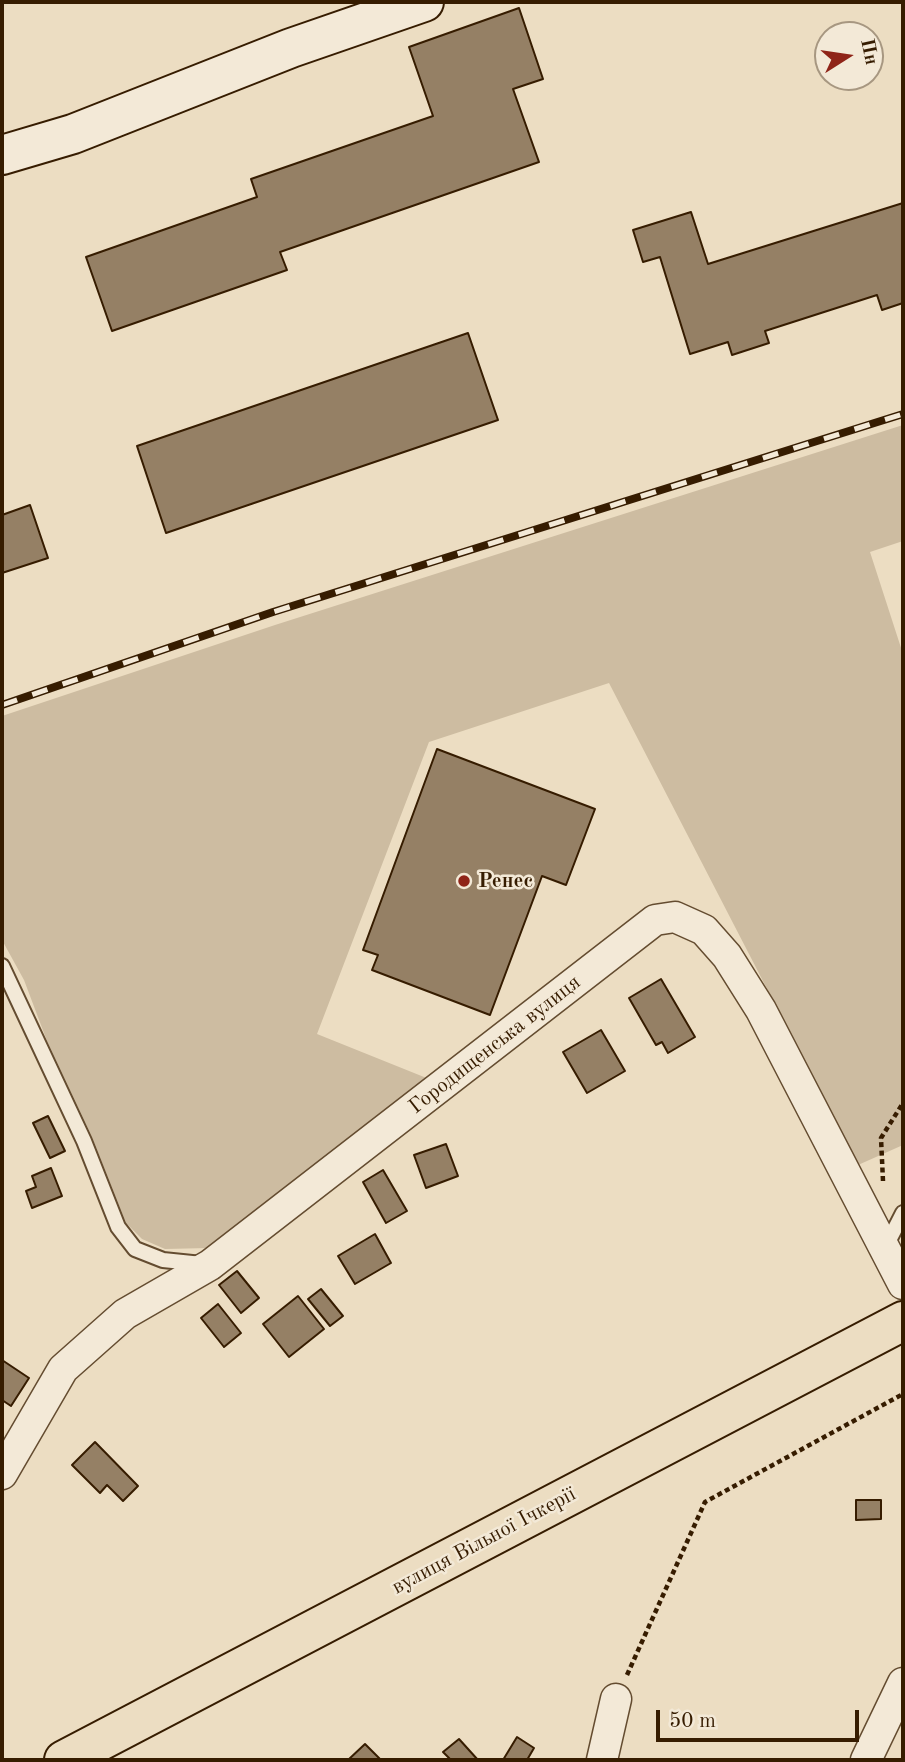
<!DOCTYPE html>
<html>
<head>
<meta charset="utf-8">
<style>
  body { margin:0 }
  #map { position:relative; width:905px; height:1762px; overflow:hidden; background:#ecddc2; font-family:"Old Standard TT",serif }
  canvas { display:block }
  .frame { position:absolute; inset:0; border:4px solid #361c00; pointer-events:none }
  .north { position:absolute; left:814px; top:21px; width:70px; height:70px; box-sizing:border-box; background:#f3e9d7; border:2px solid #a79781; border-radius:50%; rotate:78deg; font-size:19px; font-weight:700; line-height:28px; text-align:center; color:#361c00 }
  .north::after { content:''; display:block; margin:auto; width:24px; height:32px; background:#8f2418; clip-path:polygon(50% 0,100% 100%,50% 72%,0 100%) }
  .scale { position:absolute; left:656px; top:1710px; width:203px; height:32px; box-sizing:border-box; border:4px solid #361c00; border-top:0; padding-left:9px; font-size:21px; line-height:24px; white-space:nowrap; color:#361c00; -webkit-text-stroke:5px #f3e9d7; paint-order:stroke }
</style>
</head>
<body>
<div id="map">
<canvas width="905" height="1762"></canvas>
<div class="frame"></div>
<div class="north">Пн</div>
<div class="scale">50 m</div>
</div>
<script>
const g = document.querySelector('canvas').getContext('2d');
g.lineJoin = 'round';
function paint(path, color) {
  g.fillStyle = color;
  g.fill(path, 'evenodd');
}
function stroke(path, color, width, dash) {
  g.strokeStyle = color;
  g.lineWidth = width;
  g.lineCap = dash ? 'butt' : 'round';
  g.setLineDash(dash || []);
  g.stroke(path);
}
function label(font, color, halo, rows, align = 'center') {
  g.font = font + ' "Old Standard TT",serif';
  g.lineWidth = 5;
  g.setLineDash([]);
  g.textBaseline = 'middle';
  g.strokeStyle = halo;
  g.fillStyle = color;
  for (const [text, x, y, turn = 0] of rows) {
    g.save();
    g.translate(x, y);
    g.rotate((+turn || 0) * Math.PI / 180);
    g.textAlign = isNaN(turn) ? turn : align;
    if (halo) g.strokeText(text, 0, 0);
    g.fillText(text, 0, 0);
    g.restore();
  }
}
paint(new Path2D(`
  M903,425V541L870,552L903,654V1145L858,1165L609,683L429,742L317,1034L429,1079L209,1248L165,1249L142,1239L126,1223L92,1137L47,1041L24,980L2,940V716L275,625Z`), '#cdbca1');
const building = new Path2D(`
  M519,8L543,79L513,89L539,162L280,252L287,270L112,331L86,257L257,197L251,179L433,116L409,47Z
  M903,203V303L882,310L877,295L765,331L769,343L732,355L728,342L690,354L660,257L643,262L633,230L691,212L708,264Z
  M468,333L498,420L166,533L137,446Z
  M30,505L48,558L2,573V515Z
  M437,749L595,809L566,885L542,876L490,1015L372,970L378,955L363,950Z
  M661,979L695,1037L668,1053L662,1042L656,1045L629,998Z
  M601,1030L625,1071L587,1093L563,1052Z
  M48,1116L65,1151L50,1158L33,1123Z
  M446,1144L458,1176L426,1188L414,1155Z
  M51,1168L62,1196L32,1208L26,1191L36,1187L32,1176Z
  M383,1170L407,1211L386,1223L363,1182Z
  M375,1234L391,1263L355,1284L338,1256Z
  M237,1271L259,1298L241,1313L219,1285Z
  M321,1289L343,1316L330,1326L308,1299Z
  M298,1296L324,1329L289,1357L263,1324Z
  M218,1304L241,1333L224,1347L201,1318Z
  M2,1360L29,1378L11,1406L2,1400Z
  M95,1442L138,1486L123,1501L107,1485L100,1493L72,1465Z
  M856,1500H881V1519L856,1520Z
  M517,1737L534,1748L527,1760H503Z
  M459,1739L478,1760H451L443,1752Z
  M365,1744L381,1760H348Z`);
paint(building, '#958065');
stroke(building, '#361c00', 2);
const lane = new Path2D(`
  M2,966L84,1141L118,1227L135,1249L163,1260L202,1264
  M885,1248L903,1213`);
const street = new Path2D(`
  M2,1474L63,1369L125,1314L210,1265L655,920L675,917L704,930L727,956L761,1010L903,1284
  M602,1760L616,1699
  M866,1760L903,1683`);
const secondary = new Path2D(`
  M2,155L73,134L291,48L424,2`);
const primary = new Path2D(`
  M64,1760L903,1321`);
stroke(lane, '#644c30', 18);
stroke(street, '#644c30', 33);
stroke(secondary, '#361c00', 42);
stroke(primary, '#361c00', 42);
stroke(new Path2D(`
  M883,1181L881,1138L903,1103
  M627,1675L705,1502L903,1394`), '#361c00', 4.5, [5, 3.5]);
stroke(lane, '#f3e9d7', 14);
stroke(street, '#f3e9d7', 30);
stroke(secondary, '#f3e9d7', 38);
stroke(primary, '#ecddc2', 38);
const rail = new Path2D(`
  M2,705L273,612L903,414`);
stroke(rail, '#361c00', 8);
stroke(rail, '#f3e9d7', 5, [16]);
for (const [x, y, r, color] of [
  [464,881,7,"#8f2418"]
]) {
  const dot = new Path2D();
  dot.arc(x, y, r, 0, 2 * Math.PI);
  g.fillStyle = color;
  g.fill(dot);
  stroke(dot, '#f3e9d7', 2.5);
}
label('bold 21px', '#361c00', '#f3e9d7', [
  ["Ренес",478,881]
], 'left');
label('21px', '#361c00', '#f3e9d7', [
  ["Городищенська вулиця",495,1045,-38],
  ["вулиця Вільної Ічкерії",484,1541,-28]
]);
</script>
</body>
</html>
